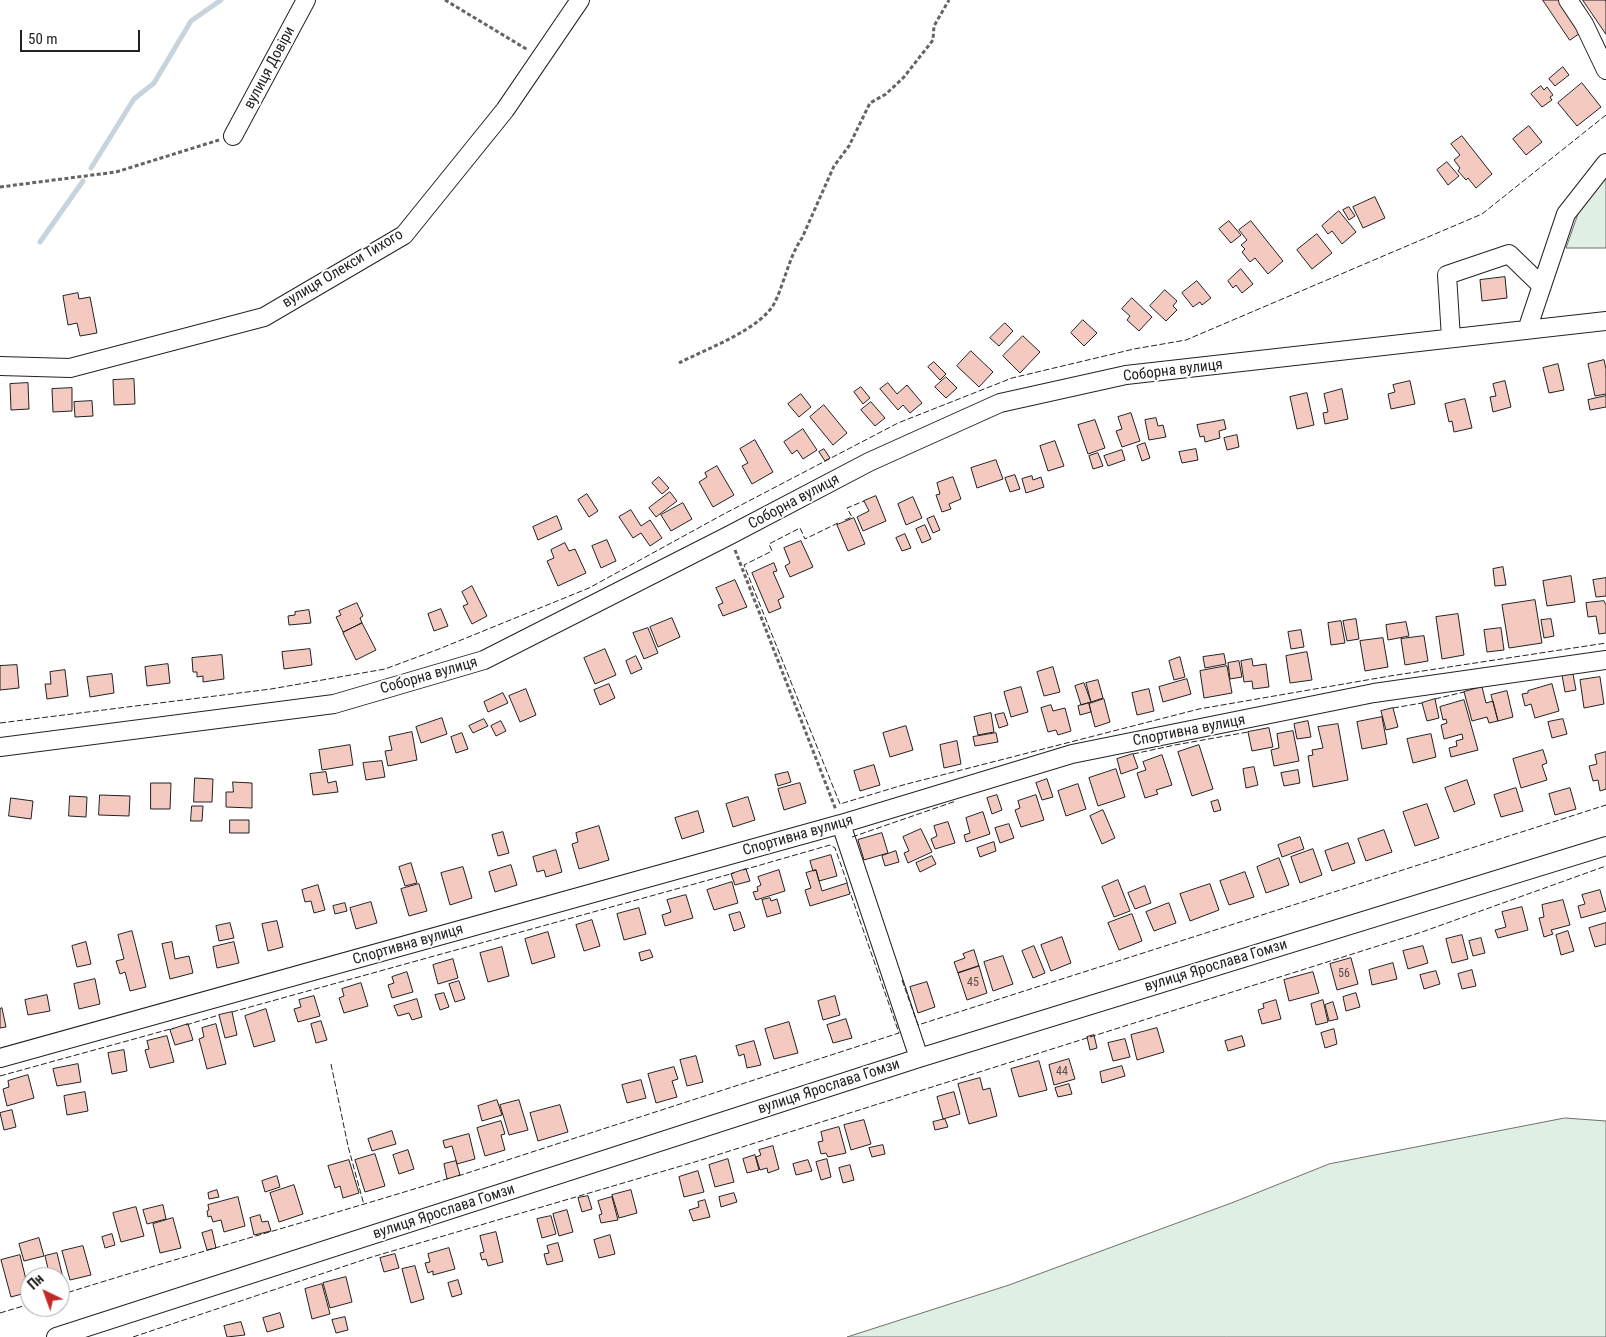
<!DOCTYPE html>
<html>
<head>
<meta charset="utf-8">
<style>
  body { margin:0 }
  #map { position:relative; width:1606px; height:1337px; overflow:hidden; background:#fff; font-family:"Roboto Condensed",sans-serif }
  canvas { display:block }
  .north { position:absolute; left:20px; top:1267px; width:50px; height:50px; box-sizing:border-box; background:#fff; border:1px solid #a7a7a7; border-radius:50%; rotate:318deg; font-size:14px; font-weight:700; line-height:20px; text-align:center; color:#222 }
  .north::after { content:''; display:block; margin:auto; width:18px; height:22px; background:#c62828; clip-path:polygon(50% 0,100% 100%,50% 72%,0 100%) }
  .scale { position:absolute; left:20px; top:30px; width:120px; height:22px; box-sizing:border-box; border:2px solid #222; border-top:0; padding-left:6px; font-size:15px; line-height:18px; white-space:nowrap; color:#222; -webkit-text-stroke:4px #fff; paint-order:stroke }
</style>
</head>
<body>
<div id="map">
<canvas width="1606" height="1337"></canvas>
<div class="north">Пн</div>
<div class="scale">50 m</div>
</div>
<script>
const g = document.querySelector('canvas').getContext('2d');
g.lineJoin = 'round';
function paint(path, color) {
  g.fillStyle = color;
  g.fill(path, 'evenodd');
}
function stroke(path, color, width, dash) {
  g.strokeStyle = color;
  g.lineWidth = width;
  g.lineCap = dash ? 'butt' : 'round';
  g.setLineDash(dash || []);
  g.stroke(path);
}
function label(font, color, halo, rows, align = 'center') {
  g.font = font + ' "Roboto Condensed",sans-serif';
  g.lineWidth = 4;
  g.setLineDash([]);
  g.textBaseline = 'middle';
  g.strokeStyle = halo;
  g.fillStyle = color;
  for (const [text, x, y, turn = 0] of rows) {
    g.save();
    g.translate(x, y);
    g.rotate((+turn || 0) * Math.PI / 180);
    g.textAlign = isNaN(turn) ? turn : align;
    if (halo) g.strokeText(text, 0, 0);
    g.fillText(text, 0, 0);
    g.restore();
  }
}
const green = new Path2D(`
  M1606,175V248H1566L1579,211Z
  M1565,1118L1606,1121V1337H847L1009,1285L1234,1202L1329,1164Z`);
paint(green, '#e0efe3');
stroke(green, '#6f6f6f', 1);
stroke(new Path2D(`
  M91,168L134,99L154,83L191,21L221,0
  M40,242L83,181`), '#c7d3dd', 5);
const building = new Path2D(`
  M1543,0H1562L1583,31L1570,40Z
  M1583,0H1605L1606,2V34Z
  M1563,67L1569,75L1555,86L1549,79Z
  M1582,83L1601,107L1577,126L1558,103Z
  M1541,86L1544,90L1547,87L1553,95L1550,97L1552,100L1542,107L1531,94Z
  M1529,126L1542,142L1526,155L1513,139Z
  M1462,136L1492,174L1476,188L1468,178L1466,180L1458,171L1460,168L1454,160L1460,155L1451,144Z
  M1447,162L1459,176L1448,185L1437,170Z
  M1375,197L1385,218L1363,228L1353,207Z
  M1349,207L1355,216L1349,220L1343,210Z
  M1339,211L1356,232L1342,244L1332,231L1328,234L1322,226Z
  M1229,221L1241,235L1231,243L1219,229Z
  M1251,221L1283,261L1268,274L1255,258L1250,262L1242,252L1245,249L1241,245L1247,240L1239,230Z
  M1317,234L1332,253L1312,269L1297,250Z
  M1241,269L1253,284L1242,293L1236,285L1233,288L1228,281Z
  M1505,277L1507,298L1482,301L1480,280Z
  M1197,281L1211,298L1202,305L1200,302L1193,307L1182,293Z
  M1165,290L1177,301L1173,306L1177,310L1166,321L1150,306Z
  M78,293L79,299L90,297L97,333L80,336L77,323L68,325L63,296Z
  M1132,298L1152,317L1139,331L1127,320L1130,316L1122,309Z
  M1083,320L1097,333L1084,346L1071,333Z
  M1005,323L1013,331L999,346L990,338Z
  M1023,336L1040,352L1020,373L1003,356Z
  M971,351L993,372L979,387L957,366Z
  M1604,360L1606,369V394L1595,396L1588,364Z
  M934,362L946,374L940,380L928,367Z
  M1558,364L1564,390L1549,393L1543,368Z
  M946,377L957,388L946,398L935,387Z
  M134,379L135,404L114,405L113,380Z
  M1410,381L1415,404L1391,409L1388,394L1395,392L1393,385Z
  M1505,381L1511,407L1493,412L1490,397L1496,396L1493,384Z
  M28,383L29,409L11,410L10,384Z
  M888,383L897,394L907,385L922,403L910,413L903,405L898,410L880,389Z
  M861,387L870,398L863,404L854,392Z
  M72,388V411L53,412L52,389Z
  M1342,389L1348,419L1325,424L1323,413L1328,412L1324,394Z
  M1307,393L1314,425L1297,429L1290,397Z
  M801,394L811,407L799,417L788,404Z
  M1606,396V407L1590,410L1588,400Z
  M1465,399L1472,428L1454,432L1452,421L1449,422L1445,404Z
  M92,401L93,416L75,417L74,402Z
  M871,402L885,418L875,426L861,410Z
  M824,405L847,433L833,445L810,417Z
  M1131,413L1140,441L1122,447L1116,431L1122,429L1118,417Z
  M1156,418L1158,426L1163,425L1166,437L1149,440L1145,420Z
  M1095,420L1105,448L1088,454L1078,425Z
  M1224,420L1226,429L1219,431L1220,438L1205,442L1204,436L1200,437L1197,425Z
  M803,429L817,450L803,459L797,450L792,454L784,442Z
  M1237,435L1239,447L1227,450L1224,438Z
  M755,440L773,472L752,484L742,466L748,463L740,449Z
  M1055,441L1064,466L1048,471L1040,446Z
  M1145,443L1150,458L1142,461L1137,446Z
  M824,449L830,458L825,461L819,452Z
  M1196,449L1198,460L1182,463L1179,452Z
  M1122,450L1125,460L1108,466L1104,456Z
  M1098,453L1103,466L1093,469L1089,456Z
  M996,460L1003,479L977,488L971,468Z
  M717,466L734,495L713,507L699,482L707,477L705,473Z
  M1015,475L1020,489L1010,492L1005,478Z
  M1032,476L1033,480L1041,477L1044,487L1026,493L1022,479Z
  M659,477L669,488L662,494L652,483Z
  M953,477L961,499L949,504L951,509L942,512L936,495L940,494L937,483Z
  M670,492L677,501L656,517L649,508Z
  M587,494L598,511L589,517L578,500Z
  M876,496L886,521L863,531L857,517L869,511L864,501Z
  M913,497L922,518L906,525L898,504Z
  M683,503L692,519L671,531L661,515Z
  M631,510L641,526L650,520L662,538L650,546L641,533L633,538L619,517Z
  M557,516L562,529L538,540L533,527Z
  M934,516L940,530L933,533L927,519Z
  M854,518L865,544L848,551L837,525Z
  M925,525L931,539L922,543L916,529Z
  M905,534L911,548L902,551L896,538Z
  M607,540L616,561L601,568L592,546Z
  M801,541L813,567L790,577L785,566L790,563L784,548Z
  M565,543L569,551L575,549L586,573L558,586L547,561L554,558L551,550Z
  M774,563L777,571L773,572L784,597L778,600L781,608L769,613L752,573Z
  M1503,567L1506,585L1495,586L1493,569Z
  M1571,576L1575,602L1547,606L1543,581Z
  M1606,578V596L1596,597L1593,580Z
  M735,580L747,607L723,616L718,605L723,603L716,588Z
  M472,586L487,616L472,624L463,606L468,604L462,592Z
  M1535,600L1542,643L1509,648L1502,605Z
  M1604,601L1606,605V633L1599,634L1596,616L1588,617L1586,603Z
  M357,603L363,616L360,618L362,623L343,632L336,617L341,615L339,611Z
  M441,609L448,626L434,631L428,614Z
  M309,610L311,623L289,625L288,616L295,615V612Z
  M1458,614L1464,655L1442,659L1436,617Z
  M672,618L680,637L658,647L650,627Z
  M1356,619L1359,639L1347,641L1343,621Z
  M1551,619L1554,636L1544,638L1541,620Z
  M1341,621L1345,643L1331,645L1328,623Z
  M1406,622L1409,636L1388,640L1386,625Z
  M362,623L376,650L356,660L343,633Z
  M648,628L658,653L644,659L633,633Z
  M1501,628L1504,650L1487,652L1484,630Z
  M1301,630L1304,647L1291,649L1288,632Z
  M1424,636L1428,661L1405,665L1401,639Z
  M1383,638L1388,667L1365,671L1360,641Z
  M310,649L312,665L284,669L282,652Z
  M605,649L616,675L595,684L584,658Z
  M1307,652L1312,680L1290,683L1286,656Z
  M1224,654L1226,664L1205,668L1203,657Z
  M222,655L224,679L203,682V676L197,677V672H193L192,658Z
  M636,656L642,669L631,674L626,661Z
  M1180,657L1185,677L1174,680L1169,661Z
  M1252,659L1253,666L1266,664L1269,687L1253,689L1252,681L1244,682L1241,661Z
  M1239,661L1242,677L1230,679L1228,663Z
  M168,664L170,683L147,686L145,667Z
  M17,665L19,688L0,690V666Z
  M1227,666L1232,693L1204,698L1200,671Z
  M1053,667L1060,692L1044,696L1037,672Z
  M65,670L68,696L47,699L45,684H51L50,672Z
  M112,674L114,693L90,697L87,677Z
  M1573,674L1576,690L1565,692L1562,675Z
  M1600,677L1604,704L1584,708L1580,680Z
  M1187,679L1191,694L1163,702L1159,687Z
  M1098,680L1103,698L1091,702L1086,683Z
  M1084,683L1091,702L1081,705L1075,686Z
  M609,684L615,698L600,705L594,690Z
  M1552,684L1559,711L1535,718L1531,704L1525,706L1522,694L1528,693V691Z
  M1021,687L1028,712L1011,717L1004,692Z
  M1482,687L1486,703L1493,701L1498,721L1489,723L1487,717L1472,721L1464,692Z
  M526,689L536,715L520,722L509,696Z
  M1149,689L1154,711L1137,715L1132,693Z
  M1507,691L1513,717L1498,721L1491,695Z
  M503,693L508,703L488,712L484,702Z
  M1104,699L1110,722L1095,727L1089,704Z
  M1435,699L1439,718L1427,721L1422,703Z
  M1464,700L1478,750L1451,757L1449,748L1457,746L1456,741L1463,739L1462,734L1444,739L1441,725L1447,723L1446,719L1443,720L1440,707Z
  M1089,703L1091,712L1080,715L1078,706Z
  M1051,705L1053,711L1065,708L1071,731L1058,735L1056,730L1048,732L1041,708Z
  M1393,708L1398,727L1386,730L1381,711Z
  M991,713L994,732L978,735L974,717Z
  M1004,713L1008,725L999,728L995,715Z
  M1382,717L1387,744L1362,749L1357,722Z
  M442,718L447,734L421,743L416,727Z
  M484,719L488,726L473,733L469,726Z
  M1563,719L1567,734L1552,738L1548,722Z
  M501,721L506,731L496,736L491,726Z
  M1308,721L1311,737L1297,739L1294,724Z
  M1338,724L1348,780L1313,787L1308,756L1313,755L1312,750L1323,748L1318,727Z
  M906,726L913,750L890,757L883,733Z
  M1269,728L1273,747L1252,751L1248,732Z
  M1293,731L1299,761L1274,766L1271,750L1279,748L1277,734Z
  M412,732L417,760L388,766L385,751L392,750L389,737Z
  M462,733L468,749L456,753L451,737Z
  M996,733L998,742L975,746L973,737Z
  M1431,734L1436,757L1413,763L1407,739Z
  M957,741L961,764L944,768L940,745Z
  M350,745L353,765L322,770L319,750Z
  M1199,745L1213,789L1192,796L1178,752Z
  M1543,750L1547,763L1542,765L1547,780L1521,788L1513,759Z
  M1606,752V789L1600,791L1598,780L1593,781L1589,766L1597,764L1595,755Z
  M1133,754L1138,768L1121,774L1117,759Z
  M1162,755L1172,785L1156,790L1158,794L1145,798L1137,773L1146,770L1143,762Z
  M382,761L385,777L366,780L363,763Z
  M874,765L880,785L860,791L854,771Z
  M1254,767L1258,785L1246,788L1243,769Z
  M1116,769L1125,797L1098,806L1089,778Z
  M1298,770L1300,783L1284,786L1281,773Z
  M326,772L328,783L336,781L338,792L313,795L310,774Z
  M788,772L791,782L778,786L775,775Z
  M195,778L213,779L212,802H194Z
  M1047,779L1053,797L1042,800L1036,783Z
  M1467,780L1475,804L1454,812L1445,788Z
  M233,782L252,783V808L226,807V792H233Z
  M151,783H171L170,809H151Z
  M800,783L806,803L784,810L778,789Z
  M1078,784L1086,809L1066,816L1058,791Z
  M1516,788L1523,811L1501,817L1494,795Z
  M1570,788L1576,809L1555,815L1549,794Z
  M100,795L130,796L129,816L99,815Z
  M997,795L1002,810L992,814L987,798Z
  M1036,795L1044,820L1021,827L1015,810L1020,808L1018,801Z
  M70,796L87,797L86,817L69,816Z
  M748,797L755,820L733,827L726,804Z
  M11,798L33,801L31,819L9,816Z
  M1218,800L1221,810L1214,812L1211,802Z
  M1427,804L1439,838L1415,846L1403,812Z
  M192,806H203L202,821H191Z
  M1103,810L1115,838L1102,844L1090,816Z
  M698,811L704,832L682,839L675,818Z
  M983,812L990,834L966,842L964,835L970,833L966,818Z
  M230,820H249V833H230Z
  M948,822L955,843L935,849L931,839L937,836L934,826Z
  M1009,824L1014,838L1000,843L995,828Z
  M599,826L609,860L579,869L572,844L578,842L576,833Z
  M921,829L932,852L908,863L904,853L909,851L903,837Z
  M1384,830L1392,852L1366,861L1358,839Z
  M503,832L509,853L498,856L492,835Z
  M882,833L888,853L864,860L858,840Z
  M1300,837L1304,849L1282,857L1278,845Z
  M994,842L996,851L980,857L977,848Z
  M1348,843L1355,863L1332,871L1325,851Z
  M1313,849L1322,875L1300,883L1291,857Z
  M556,850L562,872L546,877L544,870L537,872L533,857Z
  M896,851L899,862L885,866L882,856Z
  M831,855L837,876L819,881L816,870L813,871L810,861Z
  M932,856L936,864L920,872L916,863Z
  M1279,858L1289,885L1266,893L1257,867Z
  M411,863L417,883L405,886L399,867Z
  M511,865L517,885L495,892L489,872Z
  M463,867L472,898L450,905L441,873Z
  M746,869L750,881L735,885L731,874Z
  M779,870L785,891L756,900L753,892L758,891L757,887L761,885L758,877Z
  M816,870L822,891L847,883L850,894L810,906L805,890L811,888L806,873Z
  M1245,872L1254,897L1229,905L1220,881Z
  M1118,880L1130,911L1114,917L1102,887Z
  M732,882L738,903L714,910L707,890Z
  M419,884L427,911L409,916L401,889Z
  M1210,884L1219,910L1190,921L1180,894Z
  M318,885L325,910L314,913L311,901L305,902L302,890Z
  M1145,886L1151,903L1135,909L1128,893Z
  M1600,890L1606,911L1581,918L1578,906L1585,904L1582,895Z
  M686,895L693,918L665,926L662,915L671,912L667,900Z
  M770,898L771,901L777,899L781,913L767,917L762,900Z
  M1563,900L1570,925L1551,930L1553,934L1544,937L1539,918L1544,917L1542,905Z
  M371,902L377,923L356,929L350,908Z
  M345,903L347,911L335,914L333,906Z
  M1169,903L1176,923L1154,931L1146,912Z
  M1522,907L1528,930L1498,938L1495,930L1506,927L1502,912Z
  M639,908L646,934L624,940L617,914Z
  M740,912L745,927L734,931L729,915Z
  M1132,914L1142,941L1119,950L1108,923Z
  M592,920L600,946L584,951L576,925Z
  M277,921L283,947L268,951L262,924Z
  M230,923L234,938L219,941L216,926Z
  M1606,923V944L1595,947L1589,928Z
  M132,931L146,987L130,991L125,972L120,974L116,961L124,959L118,935Z
  M1568,931L1574,951L1561,955L1556,935Z
  M548,932L555,957L532,964L525,939Z
  M1462,935L1468,959L1452,963L1446,939Z
  M1062,937L1071,963L1051,971L1041,945Z
  M1481,938L1485,953L1473,956L1469,941Z
  M86,942L91,964L77,967L72,946Z
  M172,942L175,959L189,956L193,973L170,979L162,944Z
  M234,942L239,963L217,968L213,947Z
  M1034,946L1045,973L1033,978L1022,951Z
  M1423,946L1428,963L1408,969L1403,951Z
  M502,947L509,976L488,982L480,953Z
  M650,950L653,957L641,961L639,953Z
  M974,950L979,966L958,973L954,962L965,958L963,954Z
  M1003,956L1013,984L993,991L984,962Z
  M1351,958L1358,984L1337,990L1330,964Z
  M453,959L458,978L438,984L433,965Z
  M1393,963L1397,979L1372,985L1369,970Z
  M979,966L987,993L967,1000L958,973Z
  M1472,970L1476,986L1462,989L1458,974Z
  M1436,971L1440,984L1424,989L1420,975Z
  M407,972L413,992L392,998L388,985L394,983L392,977Z
  M1313,972L1319,993L1289,1001L1284,980Z
  M95,979L100,1004L79,1009L74,984Z
  M459,981L465,999L455,1002L449,984Z
  M927,982L935,1007L918,1013L910,987Z
  M361,983L368,1006L344,1013L339,998L344,996L342,989Z
  M444,993L449,1007L440,1010L435,995Z
  M1356,993L1360,1007L1346,1011L1343,997Z
  M47,995L50,1011L28,1015L25,1000Z
  M314,996L320,1016L298,1022L294,1009L301,1007L299,1000Z
  M835,996L840,1015L823,1020L818,1001Z
  M417,999L422,1017L412,1020L409,1013L398,1016L394,1006Z
  M1276,1000L1281,1019L1262,1024L1258,1010L1264,1008L1263,1004Z
  M1323,1000L1328,1022L1316,1025L1311,1004Z
  M1333,1002L1338,1019L1329,1021L1325,1005Z
  M2,1008L6,1027L0,1028V1009Z
  M266,1009L275,1041L254,1047L245,1016Z
  M232,1012L237,1035L225,1038L219,1015Z
  M846,1019L852,1038L833,1043L827,1025Z
  M321,1021L327,1040L316,1043L311,1024Z
  M789,1022L798,1053L774,1059L765,1029Z
  M188,1024L193,1040L175,1045L170,1030Z
  M216,1024L226,1064L207,1069L199,1039L204,1037L202,1028Z
  M1157,1028L1164,1052L1137,1060L1131,1035Z
  M1334,1029L1337,1044L1325,1048L1321,1033Z
  M1094,1035L1097,1048L1090,1050L1087,1037Z
  M167,1036L174,1062L150,1068L145,1050L149,1049L147,1041Z
  M1242,1036L1245,1046L1228,1051L1225,1041Z
  M1125,1039L1130,1057L1113,1061L1108,1043Z
  M754,1041L761,1065L747,1068L744,1054L739,1056L736,1046Z
  M124,1050L127,1071L112,1074L108,1053Z
  M696,1056L703,1082L687,1086L680,1060Z
  M1069,1059L1075,1079L1054,1085L1049,1065Z
  M1039,1061L1047,1090L1019,1097L1011,1069Z
  M78,1064L81,1082L57,1086L53,1069Z
  M1122,1066L1125,1076L1102,1083L1100,1072Z
  M674,1067L678,1079L672,1081L677,1097L656,1103L648,1074Z
  M28,1075L34,1098L7,1106L3,1089L9,1087L8,1081Z
  M980,1078L983,1090L990,1088L997,1116L969,1124L958,1084Z
  M641,1080L646,1098L627,1103L622,1085Z
  M1069,1084L1072,1094L1058,1097L1055,1088Z
  M85,1092L88,1111L67,1115L64,1096Z
  M954,1092L960,1114L943,1119L937,1097Z
  M497,1100L502,1115L482,1121L478,1106Z
  M519,1100L528,1130L509,1135L500,1105Z
  M560,1105L568,1132L538,1141L530,1113Z
  M12,1110L16,1127L4,1130L0,1113Z
  M945,1119L948,1127L935,1130L933,1122Z
  M864,1120L871,1144L851,1150L844,1125Z
  M501,1121L505,1134L501,1135L505,1150L485,1156L477,1128Z
  M839,1127L846,1153L828,1157L826,1153L821,1154L818,1142L823,1141L821,1132Z
  M392,1131L396,1144L372,1151L368,1139Z
  M469,1134L475,1159L457,1164L452,1146L445,1148L443,1141Z
  M883,1145L885,1154L872,1157L869,1148Z
  M773,1146L779,1169L768,1173L767,1168L760,1170L756,1157L761,1155L759,1150Z
  M408,1150L414,1169L399,1174L393,1155Z
  M375,1154L385,1186L365,1192L355,1160Z
  M755,1155L759,1170L747,1173L743,1159Z
  M728,1159L734,1182L715,1187L709,1165Z
  M827,1159L831,1177L821,1180L816,1162Z
  M349,1160L359,1193L343,1198L340,1186L335,1188L328,1166Z
  M808,1160L812,1171L796,1175L793,1164Z
  M456,1161L460,1175L447,1179L444,1164Z
  M850,1165L854,1180L843,1183L839,1168Z
  M698,1171L704,1192L684,1197L679,1177Z
  M277,1176L280,1187L265,1192L262,1181Z
  M294,1185L303,1214L279,1222L270,1193Z
  M217,1190L219,1197L209,1199L208,1193Z
  M631,1190L637,1213L619,1218L612,1195Z
  M734,1193L737,1202L721,1207L719,1197Z
  M588,1196L592,1209L582,1212L578,1198Z
  M238,1197L245,1226L224,1232L221,1220L213,1222L211,1216L208,1217L207,1211L209,1210L208,1205Z
  M612,1197L618,1220L601,1223L599,1215L602,1214L598,1201Z
  M705,1200L710,1217L693,1221L689,1210L699,1207L698,1202Z
  M163,1205L166,1219L147,1224L143,1210Z
  M136,1207L144,1236L121,1242L113,1213Z
  M567,1210L573,1232L559,1236L553,1214Z
  M260,1215L262,1222L268,1221L271,1231L254,1235L250,1218Z
  M551,1216L556,1234L542,1238L537,1219Z
  M173,1218L181,1248L160,1253L153,1224Z
  M212,1230L216,1248L207,1250L202,1233Z
  M496,1232L503,1262L488,1266L486,1259L482,1260L480,1253L484,1252L480,1236Z
  M112,1234L115,1245L105,1248L102,1237Z
  M610,1235L615,1254L599,1258L594,1240Z
  M39,1238L44,1256L24,1261L19,1244Z
  M558,1243L563,1261L547,1265L544,1254L549,1253L547,1246Z
  M83,1246L91,1275L70,1280L62,1251Z
  M449,1248L455,1269L433,1275V1271L428,1273L425,1263L430,1262L428,1254Z
  M57,1253L63,1278L60,1279V1277H50L45,1256Z
  M395,1254L399,1268L384,1272L380,1258Z
  M20,1255L29,1292L11,1297L1,1260Z
  M415,1266L424,1299L411,1303L402,1269Z
  M346,1277L352,1302L330,1308L323,1283Z
  M458,1280L462,1294L452,1297L448,1283Z
  M322,1284L330,1314L312,1319L305,1289Z
  M280,1313L284,1327L267,1332L263,1318Z
  M345,1317L348,1330L336,1333L332,1320Z
  M241,1322L245,1335L227,1337L224,1326Z`);
paint(building, '#f3c9c0');
stroke(building, '#222', 1);
const minor = new Path2D(`
  M1568,0L1584,24L1606,70
  M233,136L306,0
  M1527,330L1566,214L1606,163
  M1451,338L1447,275L1509,254L1542,286
  M0,366L70,368L264,317L404,235L505,110L580,0
  M0,747L334,704L484,660L730,535L869,462L1000,403L1126,375L1606,321
  M841,824L919,1058
  M0,1058L841,824L1072,754L1374,693L1606,660
  M56,1337L919,1058L1606,846`);
stroke(minor, '#222', 20);
stroke(new Path2D(`
  M445,0L528,50
  M0,187L116,172L219,140
  M679,363C706,349 762,329 775,302C785,281 789,257 802,238L834,166L849,146L870,103L886,94L904,77L933,40L934,26L949,0
  M735,550L836,810`), '#646464', 3, [4, 2.5]);
stroke(minor, '#fff', 18);
stroke(new Path2D(`
  M845,520L852,517L847,508L864,501
  M838,523L805,539L800,528L769,544L772,551L744,565L840,804L903,785L1199,709L1390,676L1606,643
  M1435,699L1464,692
  M1393,708L1422,703
  M0,723L271,689L385,669L439,649L589,588L722,515L898,423L1012,378L1134,349L1186,340L1482,214L1606,115
  M1133,754L1175,745L1248,732
  M852,837L956,801
  M743,870L830,845L835,848L848,885
  M902,980L918,1025L1606,805
  M232,1012L734,873
  M186,1025L219,1015
  M331,1064L348,1146L364,1205
  M0,1076L174,1028
  M458,1176L899,1033L850,892
  M60,1295C190,1254 321,1218 450,1178
  M0,1313L30,1304
  M133,1337L372,1257L698,1161L1422,932L1606,866`), '#222', 1, [6, 2.5]);
label('12px', '#564c4a', null, [
  ["56",1344,974],
  ["45",973,983],
  ["44",1062,1072]
]);
label('15px', '#222', '#fff', [
  ["вулиця Довіри",270,68,-62],
  ["вулиця Олекси Тихого",343,269,-31],
  ["Соборна вулиця",1173,371,-7],
  ["Соборна вулиця",794,502,-28],
  ["Соборна вулиця",429,676,-16],
  ["Спортивна вулиця",1189,731,-11],
  ["Спортивна вулиця",798,836,-16],
  ["Спортивна вулиця",408,945,-16],
  ["вулиця Ярослава Гомзи",1216,966,-17],
  ["вулиця Ярослава Гомзи",829,1087,-18],
  ["вулиця Ярослава Гомзи",444,1212,-18]
]);
</script>
</body>
</html>
